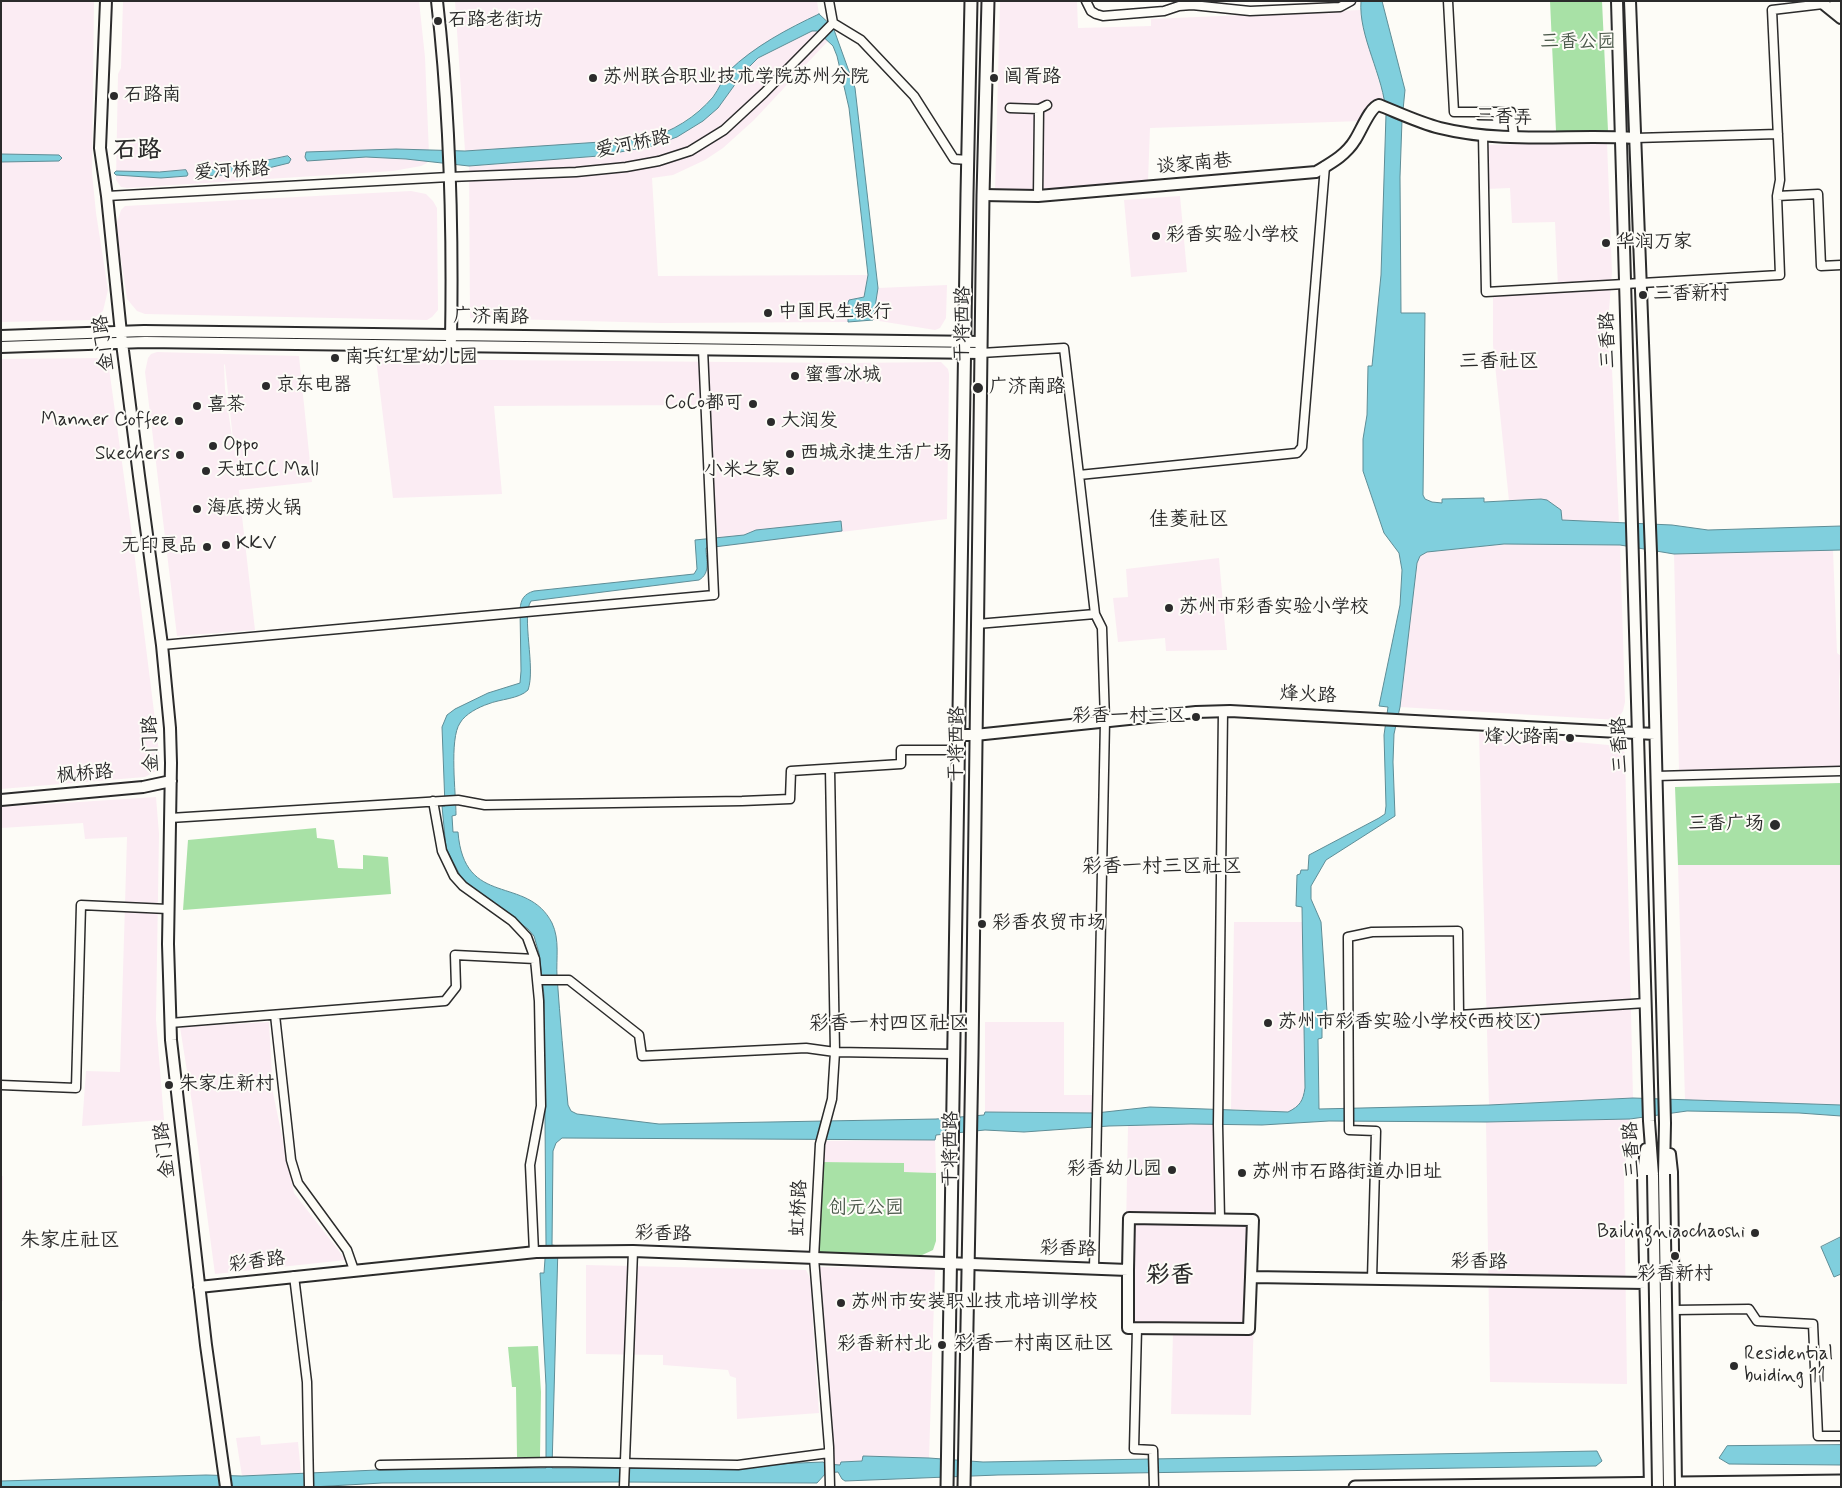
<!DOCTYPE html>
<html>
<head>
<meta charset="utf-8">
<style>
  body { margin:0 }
  #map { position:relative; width:1842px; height:1488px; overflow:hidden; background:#fdfcf7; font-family:Mynerve,sans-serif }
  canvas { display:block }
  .frame { position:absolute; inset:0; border:2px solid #2b2b2b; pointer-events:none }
</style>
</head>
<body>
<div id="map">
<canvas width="1842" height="1488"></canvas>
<div class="frame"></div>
</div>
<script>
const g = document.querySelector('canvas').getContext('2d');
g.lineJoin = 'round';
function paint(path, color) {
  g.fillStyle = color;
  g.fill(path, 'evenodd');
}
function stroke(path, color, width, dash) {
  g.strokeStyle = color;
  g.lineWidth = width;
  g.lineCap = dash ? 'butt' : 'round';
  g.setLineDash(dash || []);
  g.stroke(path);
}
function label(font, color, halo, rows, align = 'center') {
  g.font = font + ' Mynerve,"LXGW WenKai TC",sans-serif';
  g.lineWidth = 4;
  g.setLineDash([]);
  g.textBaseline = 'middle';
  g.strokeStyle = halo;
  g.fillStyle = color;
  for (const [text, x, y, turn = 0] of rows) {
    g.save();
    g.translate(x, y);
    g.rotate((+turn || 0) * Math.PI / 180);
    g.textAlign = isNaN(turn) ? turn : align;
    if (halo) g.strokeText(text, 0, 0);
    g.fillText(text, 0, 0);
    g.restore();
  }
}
paint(new Path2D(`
  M1,1H94L92,173L96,213L108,290L103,311L92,320L1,322Z
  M123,1H419L425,57L429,154L427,163L421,166L393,171L127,188L121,187L116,180L118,74L121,68Z
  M455,1H817L819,14L793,26L763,45L728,72L713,96L703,107L679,125L660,136L646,139L622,142L465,151Z
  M1000,1H1077L1078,28L1151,26V19L1360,10L1362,24L1385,102L1375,99L1371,102L1362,121L1150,128L1148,181L1041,191H995Z
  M812,31L820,32L828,41L754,120L723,148L705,160L673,175L652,178L658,276L868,275L864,297L848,303V322L661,323L470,318L469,166L599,156L666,142L690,129L718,108L744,72L758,58Z
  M1607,142L1612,272L1607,337L1612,369L1619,523L1561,520L1541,499L1509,501L1493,345V290L1558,287L1555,222L1512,223L1510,188L1486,189L1487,145Z
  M411,191L426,194L433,201L437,208L438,310L432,317L427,320L145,314L137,311L127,299L116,225L121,210L125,206Z
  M1180,196L1187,272L1131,277L1124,200Z
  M947,285L946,318L940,328L935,330L873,320L878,288Z
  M157,352L299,356L312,482L239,490L255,630L177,636L145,372L148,358L151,354ZM224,364L225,365L235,458L225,389Z
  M101,358L105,360L109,368L132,535L160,760L156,771L145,777L1,789V359Z
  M376,359L850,363L941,362L948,369L949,374L947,519L719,547L704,405L494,406L502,494L393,498Z
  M1504,544L1620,545L1625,702L1623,711L1617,720L1400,707L1417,563L1420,556L1427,552Z
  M1833,550L1837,653L1841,656L1839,680L1841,767L1679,771L1674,554Z
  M1219,558L1227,650L1166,651L1165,638L1118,642L1113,598L1128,597L1126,569Z
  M1479,733L1619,746L1625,753L1633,1098L1489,1105Z
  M156,797L159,834L156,1020L164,1120L82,1126L86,1071L120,1072L127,837L85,839L83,823L1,828V807Z
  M1678,865H1841V1105L1685,1100Z
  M1234,922H1302L1305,1109L1288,1112L1231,1109Z
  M269,1022L273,1093L294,1193L346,1260L215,1274L192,1103L180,1027Z
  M985,1022H1064V1095H1096V1113L985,1112Z
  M1630,1119L1624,1177L1627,1384L1490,1382L1486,1122Z
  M1191,1124H1216V1215L1257,1216L1251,1415L1171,1414L1173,1332L1124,1331L1128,1126Z
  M935,1140L936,1173L904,1172L903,1163L821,1162L826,1141Z
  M1,1176H3V1301H1Z
  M586,1265L806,1270L810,1278L819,1413L737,1419L736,1378L730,1376L728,1370L663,1365V1355L586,1354Z
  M819,1267L929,1268L935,1271L929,1458L863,1456L862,1461L841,1462L840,1465H834Z
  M260,1436L261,1445L298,1442L301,1473L242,1476L236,1438Z`), '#fbecf3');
paint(new Path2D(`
  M1550,1H1602L1608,131H1556Z
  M1841,783V865H1678L1675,787Z
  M316,828L317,838L334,840L338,868L363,869V855L388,857L391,894L183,910L188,840Z
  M821,1162L904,1163V1172L936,1173V1241L933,1250L920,1256L817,1253Z
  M538,1346L541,1392L540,1457H517L516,1387H512L508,1347Z`), '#a8e1a6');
const water = new Path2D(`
  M1361,1H1382L1405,90L1402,120L1400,177L1401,313H1425L1423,495L1425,499L1432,502L1442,503V499L1484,498V502L1541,499L1547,500L1561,510L1562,520L1672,525L1708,530L1841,526V550L1674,554L1620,545L1504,544L1427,552L1420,556L1417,563L1400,707L1394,734L1393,762L1395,816L1326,860L1311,886V899L1321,922L1328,1026H1322V1038L1318,1039L1319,1109L1489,1105L1633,1098L1841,1105V1116L1799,1113L1687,1111L1630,1119L1486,1122L1329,1121L1262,1125L1191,1124L1109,1126L1024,1132L985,1130L936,1135L935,1140L562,1138L556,1143L553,1151L552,1245L558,1246L552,1468L713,1469L728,1466L823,1462L826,1464L840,1465L841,1462L862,1461L863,1456L929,1458L983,1462L1597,1451L1602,1461L1596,1466L998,1475L845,1481L842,1479L838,1472L826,1473L817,1483L619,1482L382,1483L312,1487H1V1481L206,1475L242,1476L377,1470L546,1468V1385L540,1273H544L546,1245L544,995L539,953L534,936L528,929L462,879L446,848L442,806H445L442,727L447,715L455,709L488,693L520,683L521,671L520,609C521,599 524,594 534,591L694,574L697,569L695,540L744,535L756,530L841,521L842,531L706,548C706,560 711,573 699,580L531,601C521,616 536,668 528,690C519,699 500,699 488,704C479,707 465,714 460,723C449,739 456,794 456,815L452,816L453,832H458C464,909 527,874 552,923C560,940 556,958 557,976C560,1019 564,1062 568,1105L571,1111L577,1114L659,1124L936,1119L984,1115L985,1112L1096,1113L1150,1107L1288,1112C1300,1106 1303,1101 1305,1088L1302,907L1296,906L1297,875L1300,874L1301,870H1308L1309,855L1379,818L1385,814L1386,806L1384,735L1388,707L1379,706L1400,605L1402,570L1399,553L1384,533L1363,471V439L1367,415L1368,366H1372L1381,275L1386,114C1384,76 1358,36 1361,1Z
  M819,14L833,27L855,88L878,288L873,320L848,322V303L849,300L864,297L868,275L849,108L837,56L833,46L817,31H812L758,58L744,72L718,108L703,121L677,137L652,146L599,156L469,166L406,159L366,157L307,161L305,157L306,152L396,149L465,151L646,139C672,132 696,117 713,97C719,89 723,78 729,71C753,47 789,28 819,14Z
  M1,154L59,155L62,158L59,161L1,162Z
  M288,156L291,159L289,163L244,174L199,176L197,173L198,171L244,165Z
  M186,170L188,174L187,176L161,178L116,175L114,173L116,171L159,172Z
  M1841,1237V1274L1834,1277L1821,1247Z
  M1841,1445V1465L1729,1464L1719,1458L1727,1446Z`);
paint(water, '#80cfdd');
stroke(water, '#5e8d96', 1);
const street = new Path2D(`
  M829,1L833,23L861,40L914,96L954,159L968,160
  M1086,1L1091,11L1096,14L1103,16L1164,11L1179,6L1192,5L1250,11L1340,7L1351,1
  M1448,1L1454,112H1511L1514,137
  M1010,108L1039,109L1047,105
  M1483,135L1486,292L1780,275L1777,196L1780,180L1772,10L1823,4
  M1635,138L1778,134
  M107,196L449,177L576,172L626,167L659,161L690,151L724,130L764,93L833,23
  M1038,196L1039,109
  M1777,196L1818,194L1821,266L1841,265
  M981,353L1064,348L1079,475L1297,453L1302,447L1325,166
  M977,624L1095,614L1079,475
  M162,645L714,595L703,349
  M1656,776L1841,771
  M433,801L442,851L454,876L463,886L512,921L527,937L535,959L539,1001L541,1106L530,1165L534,1252
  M170,818L458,800L485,805L742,801L790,799L791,771L901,764V750H959
  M538,980H569L639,1035L642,1056L806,1048L835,1052L830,769
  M275,1015L291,1160L298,1183L347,1250L354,1270
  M170,1023L445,1001L456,987L455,955L535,959
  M1,1085L76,1088L81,905L168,909
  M1220,1219L1218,1125L1223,711
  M1094,1269L1105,721L1102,628L1095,614
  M294,1276L307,1382L309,1487
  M1372,1279L1376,1131L1349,1130L1348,937L1372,932L1458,931L1459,1015L1646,1003
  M1674,1310L1749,1309L1757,1321L1813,1324L1818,1436H1841
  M1137,1328L1134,1449L1153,1450L1154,1487
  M380,1465L555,1462L738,1465L829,1453
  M624,1487L633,1251
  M830,1487L829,1447L814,1258L820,1144L832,1099L835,1052L954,1054`);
const secondary = new Path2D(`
  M106,1L100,148L107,196L122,343L139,476L162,645L170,728L171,763L168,944L171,1040L206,1345L226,1487
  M437,1C450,113 453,227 451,340
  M1617,1L1649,1121L1653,1175
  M1630,1L1651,553L1665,1123L1664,1174
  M1820,1L1841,18
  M1835,1L1841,6
  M983,195L1038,196L1316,172C1331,163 1346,155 1355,140C1361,131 1370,107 1379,105C1399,113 1420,123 1440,128C1504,144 1571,134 1635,138
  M1,336L144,331L981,342
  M1,347L145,342L981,353
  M959,735H975L1196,712L1230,711L1655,734
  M1,800L143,787L171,781
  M1646,1149L1643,1174L1650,1487
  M1670,1154L1672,1172L1676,1487
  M1128,1270V1328L1249,1329L1251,1277
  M199,1287L536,1252L633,1251L1128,1270L1129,1218L1253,1220L1251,1277L1646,1283`);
const primary = new Path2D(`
  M947,1487L967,194L971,1
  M964,1487L972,1055L983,195L988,1
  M1355,1487L1841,1481`);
stroke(street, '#2b2b2b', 11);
stroke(secondary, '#2b2b2b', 14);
stroke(primary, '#2b2b2b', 15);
stroke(street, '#fdfcf7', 8);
stroke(secondary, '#fdfcf7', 10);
stroke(primary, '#fdfcf7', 11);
const secondaryBridge = new Path2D(`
  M1664,1174L1669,1487
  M1653,1175L1658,1487`);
stroke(secondaryBridge, '#2b2b2b', 14, []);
stroke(secondaryBridge, '#fdfcf7', 10);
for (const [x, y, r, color] of [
  [438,21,5,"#2b2b2b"],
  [593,78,5,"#2b2b2b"],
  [994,78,5,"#2b2b2b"],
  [114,96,5,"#2b2b2b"],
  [1156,236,5,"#2b2b2b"],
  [1606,243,5,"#2b2b2b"],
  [1643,295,5,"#2b2b2b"],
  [768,313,5,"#2b2b2b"],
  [335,358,5,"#2b2b2b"],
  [795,376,5,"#2b2b2b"],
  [266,386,5,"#2b2b2b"],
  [978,388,6,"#2b2b2b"],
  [753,404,5,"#2b2b2b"],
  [197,406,5,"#2b2b2b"],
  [179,421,5,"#2b2b2b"],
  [771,422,5,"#2b2b2b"],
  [213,446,5,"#2b2b2b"],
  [790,454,5,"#2b2b2b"],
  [180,455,5,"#2b2b2b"],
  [206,471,5,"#2b2b2b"],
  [790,471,5,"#2b2b2b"],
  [197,509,5,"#2b2b2b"],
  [226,545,5,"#2b2b2b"],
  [207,547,5,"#2b2b2b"],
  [1169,608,5,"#2b2b2b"],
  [1196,717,5,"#2b2b2b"],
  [1570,738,5,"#2b2b2b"],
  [1775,825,6,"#2b2b2b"],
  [982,924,5,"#2b2b2b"],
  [1268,1023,5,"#2b2b2b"],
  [169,1085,5,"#2b2b2b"],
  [1172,1170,5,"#2b2b2b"],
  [1242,1173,5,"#2b2b2b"],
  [1755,1233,5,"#2b2b2b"],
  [1675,1256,5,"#2b2b2b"],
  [841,1303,5,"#2b2b2b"],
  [942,1345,5,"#2b2b2b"],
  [1734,1366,5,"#2b2b2b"]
]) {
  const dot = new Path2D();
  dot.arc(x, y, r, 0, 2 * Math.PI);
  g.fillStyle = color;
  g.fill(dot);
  stroke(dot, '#fdfcf7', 2);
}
label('19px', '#2b2b2b', '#fdfcf7', [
  ["石路老街坊",448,21],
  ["苏州联合职业技术学院苏州分院",603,78],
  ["阊胥路",1004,78],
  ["石路南",124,96],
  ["彩香实验小学校",1166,236],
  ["华润万家",1616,243],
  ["三香新村",1653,295],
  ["中国民生银行",778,313],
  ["南兵红星幼儿园",345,358],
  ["蜜雪冰城",805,376],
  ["京东电器",276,386],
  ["广济南路",989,388],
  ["CoCo都可",743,404,"right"],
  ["喜茶",207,406],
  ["Manner Coffee",169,421,"right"],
  ["大润发",781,422],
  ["Oppo",223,446],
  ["西城永捷生活广场",800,454],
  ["Skechers",170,455,"right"],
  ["天虹CC Mall",216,471],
  ["小米之家",780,471,"right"],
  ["海底捞火锅",207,509],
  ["KKV",236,545],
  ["无印良品",197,547,"right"],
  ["苏州市彩香实验小学校",1179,608],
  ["彩香一村三区",1186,717,"right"],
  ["烽火路南",1560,738,"right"],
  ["三香广场",1764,825,"right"],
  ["彩香农贸市场",992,924],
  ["苏州市彩香实验小学校(西校区)",1278,1023],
  ["朱家庄新村",179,1085],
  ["彩香幼儿园",1162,1170,"right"],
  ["苏州市石路街道办旧址",1252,1173],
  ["Bailingniaochaoshi",1745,1233,"right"],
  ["彩香新村",1675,1275,"center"],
  ["苏州市安装职业技术培训学校",851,1303],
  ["彩香新村北",932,1345,"right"],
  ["Residential",1744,1355],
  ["buiding 11",1744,1377]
], 'left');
label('19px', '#4a584a', '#fdfcf7', [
  ["三香公园",1578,43],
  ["创元公园",866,1209]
]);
label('19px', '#2b2b2b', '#fdfcf7', [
  ["三香弄",1504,118,3],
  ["爱河桥路",633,145,-11],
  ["谈家南巷",1194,165,-5],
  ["爱河桥路",232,172,-3],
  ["广济南路",491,318,1],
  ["干将西路",964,324,-89],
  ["三香路",1609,340,-91],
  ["金门路",105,343,-97],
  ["烽火路",1308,696,3],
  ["金门路",152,744,-92],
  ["干将西路",958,744,-89],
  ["三香路",1621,745,-92],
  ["枫桥路",85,775,-5],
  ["干将西路",952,1149,-89],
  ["金门路",166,1150,-97],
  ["三香路",1633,1150,-93],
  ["虹桥路",800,1208,-87],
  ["彩香路",663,1235,2],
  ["彩香路",1068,1250,2],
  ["彩香路",257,1263,-7],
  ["彩香路",1479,1263,1]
]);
label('20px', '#2b2b2b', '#fdfcf7', [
  ["三香社区",1499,363],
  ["佳菱社区",1189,521],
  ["彩香一村三区社区",1162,868],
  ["彩香一村四区社区",889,1025],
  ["朱家庄社区",70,1242],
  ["彩香一村南区社区",1034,1345]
]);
label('bold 24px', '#2b2b2b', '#fdfcf7', [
  ["石路",137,152],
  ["彩香",1170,1277]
]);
</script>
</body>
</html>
